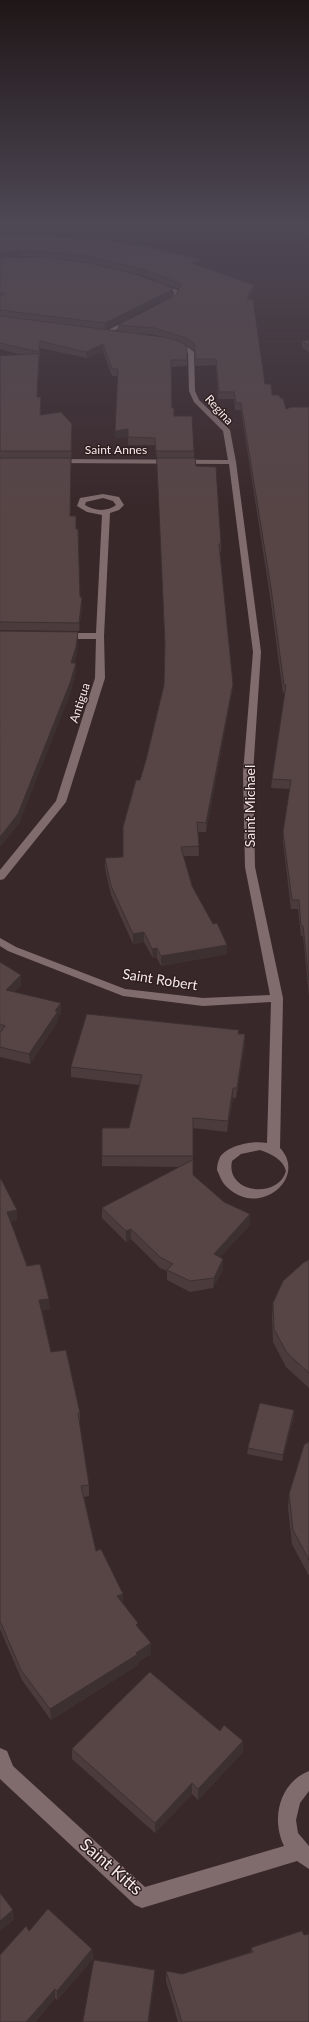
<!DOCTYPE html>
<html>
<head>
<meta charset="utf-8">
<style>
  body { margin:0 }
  canvas { display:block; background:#39282a }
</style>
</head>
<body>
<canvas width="309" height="2022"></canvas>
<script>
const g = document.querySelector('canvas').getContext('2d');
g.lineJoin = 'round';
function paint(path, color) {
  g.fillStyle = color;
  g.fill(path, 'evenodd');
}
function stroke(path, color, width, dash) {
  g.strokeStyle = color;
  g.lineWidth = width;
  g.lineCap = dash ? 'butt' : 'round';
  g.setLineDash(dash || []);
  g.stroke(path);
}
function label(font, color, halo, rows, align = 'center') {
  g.font = font + ' Lato,sans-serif';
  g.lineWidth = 3;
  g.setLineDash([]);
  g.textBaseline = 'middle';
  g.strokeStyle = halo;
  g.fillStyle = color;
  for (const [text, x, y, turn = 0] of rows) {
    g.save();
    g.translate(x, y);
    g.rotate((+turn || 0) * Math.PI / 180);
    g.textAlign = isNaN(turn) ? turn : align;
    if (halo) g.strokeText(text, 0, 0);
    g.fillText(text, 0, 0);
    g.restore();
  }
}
paint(new Path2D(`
  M155,282H159L181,292L175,300L166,302V300L171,298L175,293L155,284Z
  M130,318L135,319L108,334L103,333Z
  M173,341L184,344L194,352L195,391L199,400L230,430L236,462L261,652L253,773L255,867L283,998L280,1148C309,1179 256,1221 224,1184C221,1180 219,1174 217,1170C217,1166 218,1161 220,1157C228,1145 253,1140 267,1143L271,1002L203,1006L123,996L8,951L0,946V938L16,947L125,989L203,998L270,995L245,867L243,773L253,652L229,464L55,463L51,461L55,459L228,460L223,431L194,402L189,391L188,353L180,346L171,344V342ZM260,1150C271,1154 283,1159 286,1171C278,1200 225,1193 232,1161L241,1154Z
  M103,494L119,497L124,505L119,510L110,513L104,636L105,678L66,802L4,879L0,880V870L56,801L95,678L96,639H63L59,636L63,633H96L102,515L87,512L77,506L80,498ZM103,498L113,501L116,505C107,512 94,511 85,505L86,502Z
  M0,1748L7,1751L13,1766L145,1887L284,1846C271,1819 279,1783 309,1771V1791L300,1803L296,1820L298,1833L309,1846V1869L297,1861L142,1908L135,1905L0,1779Z`), '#806c6d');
paint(new Path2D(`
  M0,232V234L204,266L202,267L254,285V291L250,300L265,384L272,395L280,398L286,409L309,407V996L303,936H301L298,909H291L283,841V832L290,789L271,788L272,779L285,693H283L270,596L241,410H235L234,399H218L216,365L195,366L194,351L185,344L182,343L187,347V366L171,367L172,408L174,416L194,451V458L196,466L221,544V552H220L232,692L206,832H198L199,856H183L192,886L213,924L227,945V954L161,966L157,958H153L144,942L133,944L111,895L105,868V858L123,857L140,780L146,760L164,685L165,650L157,458L155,445H128V437L115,438L118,376H112L103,351L87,358L40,348L37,397H41V415L72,424L70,516L76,529L80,597H82V605L79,631L0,630V356L22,355L0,349ZM22,256L43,257L3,258ZM51,258L83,261L142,275L179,289L176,295L118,325V331L155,335L162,337L105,329L170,297L173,294V288Z
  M309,340V352L302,347V341Z
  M0,962L21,975V985L14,992L61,1013L58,1017V1021L30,1064L0,1057Z
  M239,1030V1034H245V1044L236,1098H233L227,1132L193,1128V1175L250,1225L220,1257L223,1269L213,1288L190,1292L167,1280V1271L160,1268L131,1239L126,1242L102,1218V1208L180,1167L102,1166V1156L129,1128L139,1085L71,1077V1067Z
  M0,1180L17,1220L10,1222L27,1266L50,1309L42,1310L51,1352L80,1413V1423L79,1424L89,1485V1496L84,1497L96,1551L123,1605L138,1627L151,1654L138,1662V1665L51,1720L22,1680L0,1629Z
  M309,1260V1388L286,1367L273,1342L272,1317L273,1303Z
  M294,1410V1416L282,1461L247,1454L248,1448Z
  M309,1442V1576L292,1544L288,1508L289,1494Z
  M72,1749L243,1752L198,1800L192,1794L155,1833L72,1759Z
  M29,1931L92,1949L93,1959L57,2000L55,1998L35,2022H0Z
  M304,1935L309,2022H178L166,1981V1971L182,1974L251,1952V1948Z`), '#4b3b3c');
paint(new Path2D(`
  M22,250V256L0,258V252Z
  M204,260V266L192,269V263Z
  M254,285V291L246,306L247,299Z
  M173,288V294L170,297L105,329V323Z
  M103,344V351L87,358L86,352Z
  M39,354V360L37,404V397Z
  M128,429V437L115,438V431Z
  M82,597V605L79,631V623Z
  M78,632V640L77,655L71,672V663Z
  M76,663V672L71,692L19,824L0,847V837Z
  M233,684L232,692L206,832V823Z
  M144,932V942L133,944V934Z
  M227,945V954L161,966V956Z
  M157,948V958H153L152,949Z
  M21,975V985L7,1000L6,990Z
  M61,1003V1013L58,1017V1021L30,1064L29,1054Z
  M245,1034V1044L236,1098L237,1088Z
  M233,1088V1098L227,1132L228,1121Z
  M17,1210V1220L7,1223V1212Z
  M250,1214V1225L214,1264V1254Z
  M131,1229V1239L126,1242V1231Z
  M223,1259V1269L213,1288L214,1278Z
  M49,1299L50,1309L40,1311L39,1300Z
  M294,1410V1416L282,1461L283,1455Z
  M123,1594V1605L117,1596Z
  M151,1643V1654L138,1662V1665L51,1720L50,1709Z
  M243,1741V1752L198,1800V1789Z
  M192,1783V1794L155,1833V1823Z
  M13,1910L14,1920L0,1931V1921Z
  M92,1949L93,1959L57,2000V1991Z
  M155,1970V1979L149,2022H148Z
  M55,1989V1998L35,2022H26Z`), '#3d3031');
const building = new Path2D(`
  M0,234L97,239L149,247L204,260L192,263L254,285L247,299L253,300L265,384H271L272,395H279L280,398H283L286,409L291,407H309V980L303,926H301L299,900H292L283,832L291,780L272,779L286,685H284L271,588L241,403H236L234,392H219L216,359H195V344L186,338L155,328L118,325L176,295L181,284L142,269L83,255L22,250L0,252Z
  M45,257L89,263L132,273L173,288L170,291L105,323L0,310V296L7,293H0V258Z
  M0,316L163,337L179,341L187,347V360H171L172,408H174V416H192L194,451H156L155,438L128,437V429L115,431L118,369H112L103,344L86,352L40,341L39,352L0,343Z
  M309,340V346L302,341Z
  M39,354L37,397H41L40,415L61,412L72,424L71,451H0V356Z
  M0,458H71L70,516H76V529H78L80,597H82L79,623L0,622Z
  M157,458H195L196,466L216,467L221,544H219L233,684L206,823L197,822L199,846L181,847L192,886L213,924L217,923L227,945L161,956L157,948L152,949L144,932L133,934L111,886L105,858L123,857V827L136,780H140L146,760L164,685L165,644Z
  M0,631L78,632L76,647L71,663H76L70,683L18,814L0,837Z
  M0,962L21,975L6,990L61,1003L55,1011H58L29,1054L0,1047V1033L5,1026L0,1024Z
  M87,1014L239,1030L238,1034H245L237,1088H233L228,1121L193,1118V1156H102V1128H129L142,1075L71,1067Z
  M193,1160V1175L224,1202L250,1214L214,1254L223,1259L214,1278L190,1281L167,1270L173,1264L160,1257L131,1229L126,1231L102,1208Z
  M1,1179L17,1210L7,1212L27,1266L40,1264L49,1299L39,1300L51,1352L66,1350L80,1413H78L89,1485L81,1486L96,1551L101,1549L123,1594L117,1596L138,1623L136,1625L151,1643L136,1653L138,1654L50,1709L21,1670L0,1621V1180Z
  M309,1260V1373L287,1353L274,1329L273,1303L283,1281L303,1263Z
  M260,1403L294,1410L283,1455L248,1448Z
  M309,1442V1560L293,1530L289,1494L304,1445Z
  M150,1672L220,1731L224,1725L243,1741L198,1789L192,1783L155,1823L72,1749Z
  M0,1893L13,1910L0,1921Z
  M48,1909L92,1949L57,1991L55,1989L26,2022H0V1955L26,1926L29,1931Z
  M302,1931L304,1935L309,1934V2022H182L166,1971L182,1974L253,1952L251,1948Z
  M94,1960L155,1970L148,2022H83Z`);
paint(building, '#574546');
stroke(building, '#3d3031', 1);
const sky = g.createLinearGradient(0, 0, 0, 506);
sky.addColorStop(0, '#1f1617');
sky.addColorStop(0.44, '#4e4855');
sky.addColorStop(1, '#4e485500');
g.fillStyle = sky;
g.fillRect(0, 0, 309, 506);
label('12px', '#f6eaea', '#2f1f20', [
  ["Regina",219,410,48],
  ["Saint Annes",116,450],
  ["Antigua",80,703,-72]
]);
label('14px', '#f6eaea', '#2f1f20', [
  ["Saint Michael",250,806,-90],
  ["Saint Robert",160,980,9]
]);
label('17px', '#f6eaea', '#2f1f20', [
  ["Saint Kitts",111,1867,41]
]);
</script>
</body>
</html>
